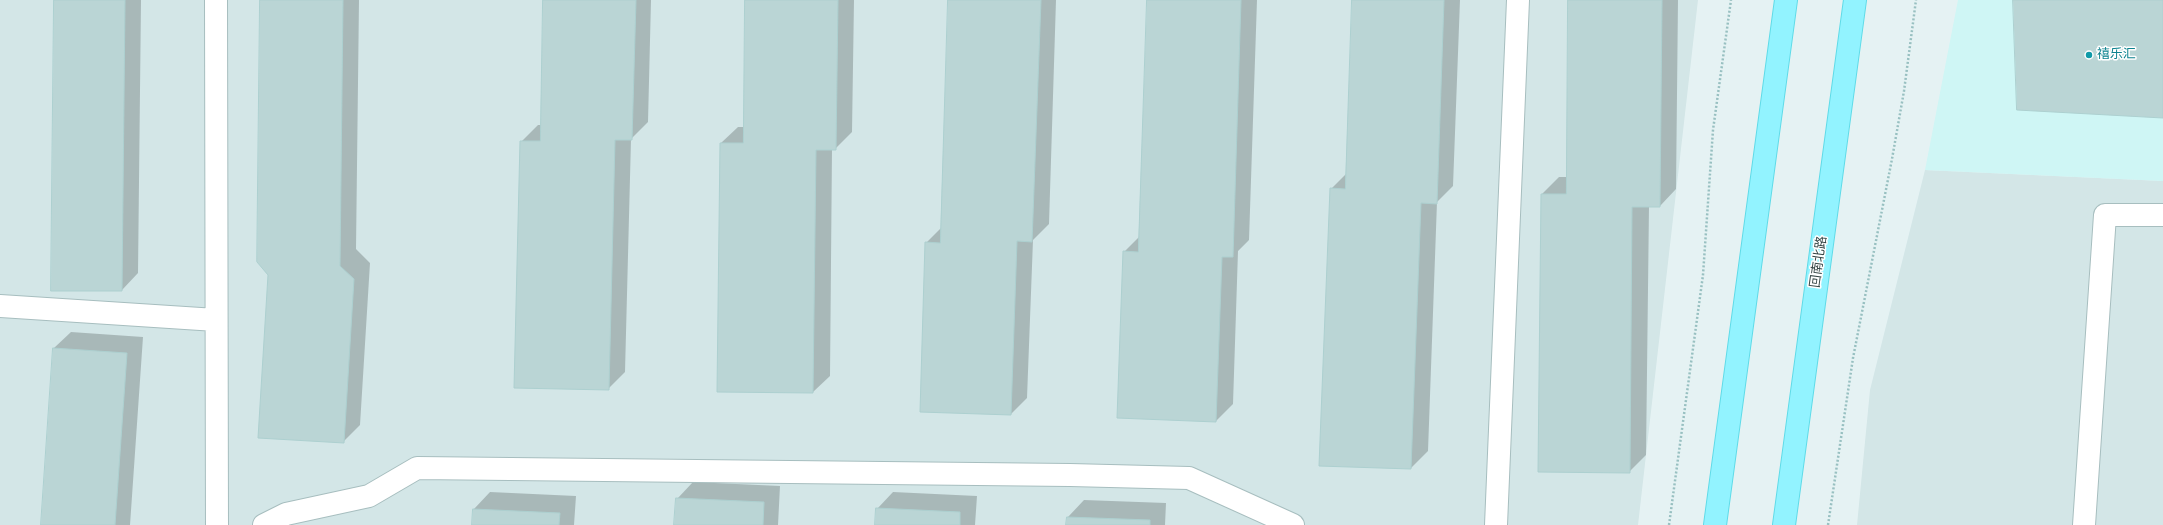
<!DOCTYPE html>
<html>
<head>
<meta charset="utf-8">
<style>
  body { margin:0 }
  canvas { display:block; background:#e5f2f3 }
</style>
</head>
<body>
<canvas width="2163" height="525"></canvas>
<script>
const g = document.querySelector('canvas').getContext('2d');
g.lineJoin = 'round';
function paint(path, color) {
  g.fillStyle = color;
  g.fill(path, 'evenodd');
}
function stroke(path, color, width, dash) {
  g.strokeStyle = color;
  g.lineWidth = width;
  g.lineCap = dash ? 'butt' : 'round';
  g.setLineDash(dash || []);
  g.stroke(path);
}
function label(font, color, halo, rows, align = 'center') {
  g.font = font + ' "DejaVu Sans","Noto Sans SC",sans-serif';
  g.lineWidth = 3;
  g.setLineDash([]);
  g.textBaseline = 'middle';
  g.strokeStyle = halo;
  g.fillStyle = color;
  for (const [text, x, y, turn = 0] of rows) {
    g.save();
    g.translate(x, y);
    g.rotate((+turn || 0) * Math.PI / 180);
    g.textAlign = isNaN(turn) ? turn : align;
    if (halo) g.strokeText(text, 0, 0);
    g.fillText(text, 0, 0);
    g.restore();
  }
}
paint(new Path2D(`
  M0,0H1698L1638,525H0Z
  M1925,170L2163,181V525H1857L1870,390Z`), '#d3e6e7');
paint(new Path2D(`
  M1958,0H2163V181L1925,170Z`), '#cff6f5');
paint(new Path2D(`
  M55,0H141L138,273L122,290Z
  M261,0H359L356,249L370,263L360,425L343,442L269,275Z
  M544,0H651L648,122L631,139L625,372L608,389L521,142L538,125H541Z
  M746,0H854L852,132L835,149H832L830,376L813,392L721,143L738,127H744Z
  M949,0H1056L1049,224L1033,240L1027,398L1011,414L926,243L942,227Z
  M1148,0H1257L1249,240L1238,251L1233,404L1216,421L1124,252L1140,236Z
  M1353,0H1460L1453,186L1437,202L1428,451L1411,468L1320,465L1331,189L1347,173Z
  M1569,0H1678L1676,189L1660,206H1649L1646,455L1629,472L1542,194L1559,177H1567Z
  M71,332L143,337L130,525H42L54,348Z
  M693,482L780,486L778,525H675L677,499Z
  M490,492L576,496L574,525H473L474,509Z
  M893,492L977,496L975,525H876L877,509Z
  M1084,500L1166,503L1165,525H1067L1068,517Z`), '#0003');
const building = new Path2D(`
  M54,0H125L122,291H51Z
  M260,0H343L340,266L354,279L344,443L258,438L268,275L257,262Z
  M543,0H636L632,140H615L609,390L514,388L520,141H540Z
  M745,0H838L836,150H816L813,393L717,392L720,143H743Z
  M948,0H1041L1032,242L1017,241L1011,415L920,412L925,242L940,243Z
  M1147,0H1241L1233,257H1222L1216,422L1117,418L1123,251L1138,252Z
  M1352,0H1444L1437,204L1421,203L1411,469L1319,466L1330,188L1345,189Z
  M1568,0H1662L1660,207H1632L1630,473L1538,472L1541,194H1566Z
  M2013,0H2163V118L2017,110Z
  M53,348L127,353L115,525H41Z
  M676,498L764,502L763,525H674Z
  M876,508L960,512V525H875Z
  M473,509L560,513L559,525H472Z
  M1067,517L1150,520V525H1066Z`);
paint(building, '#bad5d5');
stroke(building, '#add0d0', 1);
const minor = new Path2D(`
  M216,0L217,525
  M0,306L216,320
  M264,525L286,514L369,496L417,468L1070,475L1189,478L1293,525
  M1496,525L1518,0
  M2084,525L2105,215H2163`);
const primary = new Path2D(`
  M1715,525L1786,0
  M1784,525L1855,0`);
stroke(minor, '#a7bebf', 24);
stroke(primary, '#5fdbe8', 24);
stroke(new Path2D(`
  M1669,525L1703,275L1713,130L1731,0
  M1828,525L1853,358L1892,159L1904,91L1916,0`), '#98c0c1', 2.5, [2, 2]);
stroke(minor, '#fff', 22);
stroke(primary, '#92f3ff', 22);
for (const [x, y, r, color] of [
  [2089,55,4,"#0f9aa8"]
]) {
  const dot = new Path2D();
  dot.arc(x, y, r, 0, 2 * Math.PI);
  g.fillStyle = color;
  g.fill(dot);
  stroke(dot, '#fff', 1.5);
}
label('13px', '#0d838f', '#fff', [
  ["禧乐汇",2097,55]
], 'left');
label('13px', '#354646', '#fff', [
  ["回南北路",1819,262,-82]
]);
</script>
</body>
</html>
